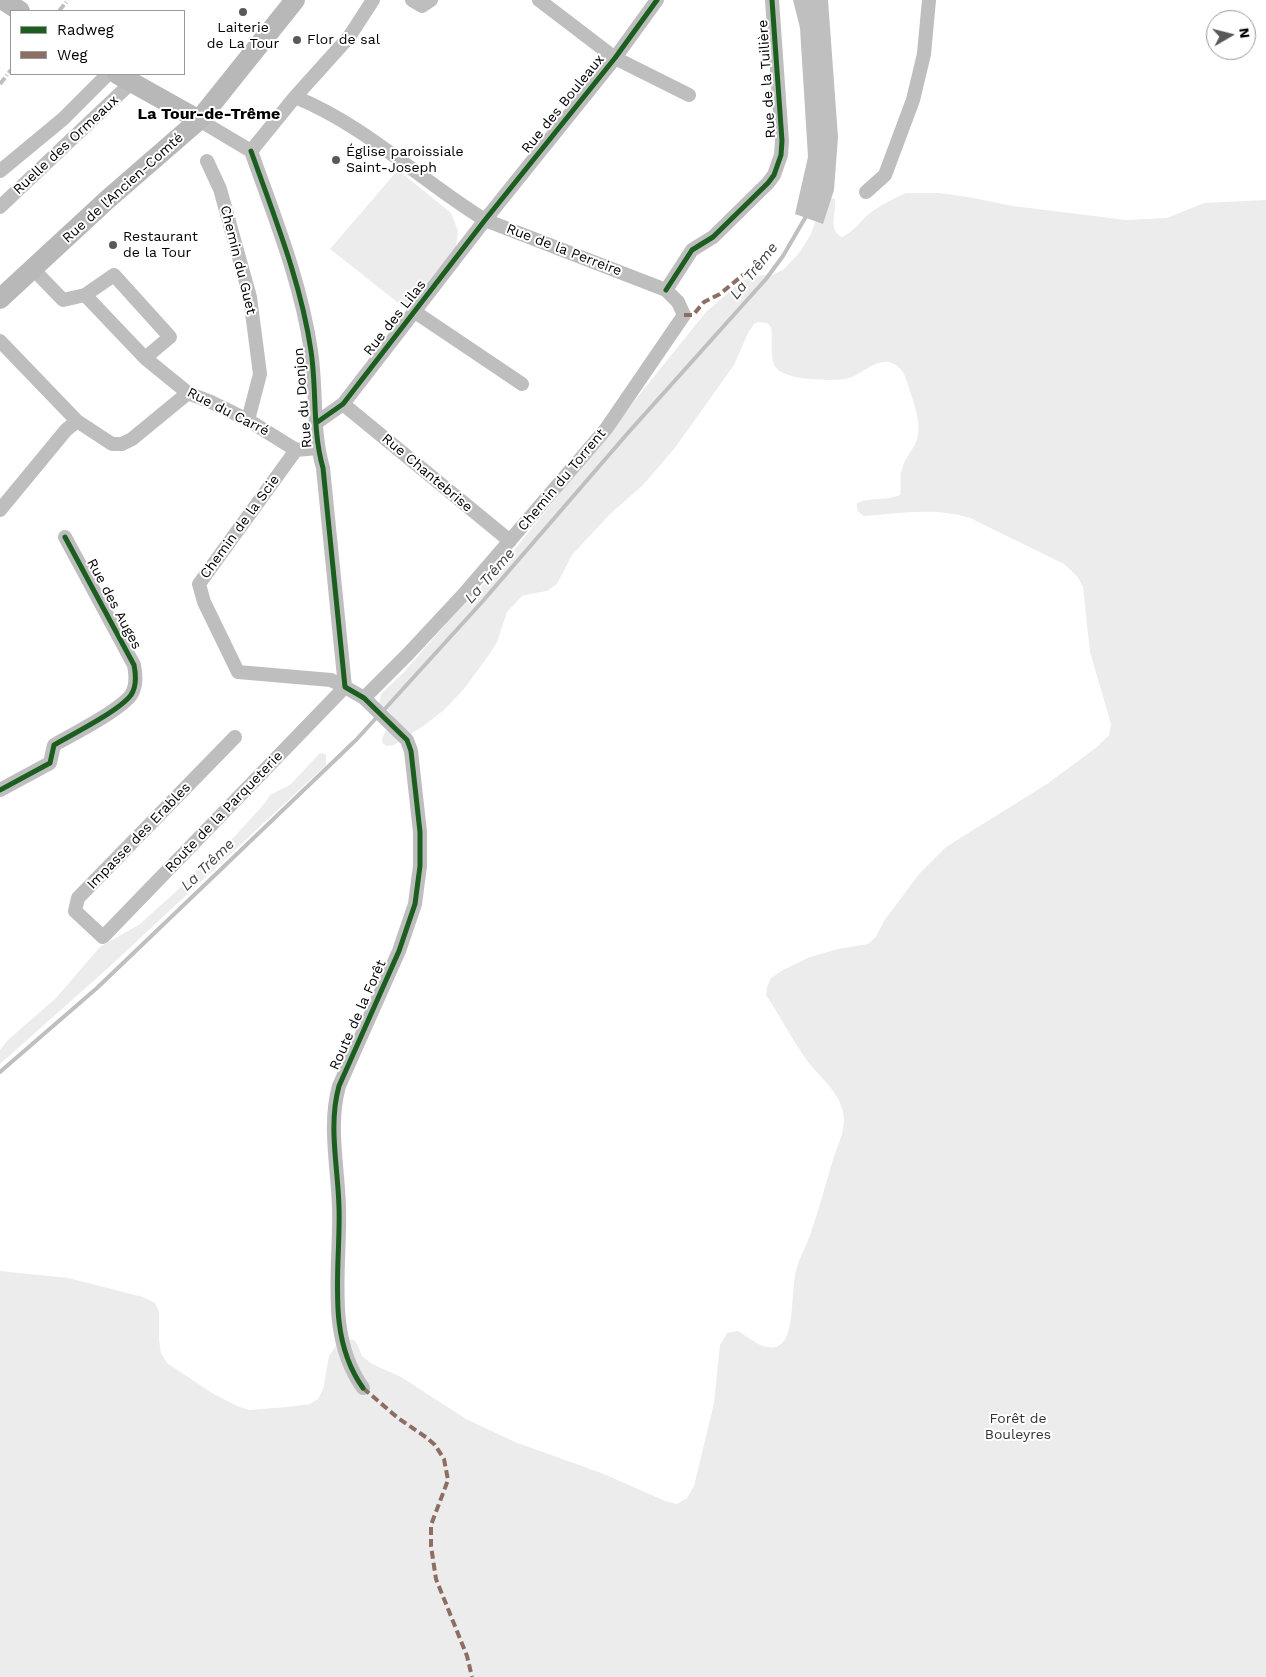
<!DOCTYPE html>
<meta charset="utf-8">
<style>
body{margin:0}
#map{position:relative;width:1266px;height:1677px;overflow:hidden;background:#fff;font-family:"Work Sans",sans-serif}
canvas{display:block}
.legend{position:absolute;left:10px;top:10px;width:175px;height:65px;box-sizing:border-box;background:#fff;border:1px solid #999;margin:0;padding:6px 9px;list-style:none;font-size:15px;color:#000}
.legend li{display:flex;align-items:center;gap:10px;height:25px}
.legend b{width:25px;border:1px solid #999}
.north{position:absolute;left:1206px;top:10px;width:50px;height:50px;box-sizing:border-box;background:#fff;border:1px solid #999;border-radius:50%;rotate:82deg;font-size:14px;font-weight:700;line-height:20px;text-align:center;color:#000}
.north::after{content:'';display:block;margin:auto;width:18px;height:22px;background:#595959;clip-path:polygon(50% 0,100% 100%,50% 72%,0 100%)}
</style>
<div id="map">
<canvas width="1266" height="1677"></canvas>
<ul class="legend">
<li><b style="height:6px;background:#1b5e20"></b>Radweg</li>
<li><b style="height:6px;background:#8d6e63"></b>Weg</li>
</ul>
<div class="north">N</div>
</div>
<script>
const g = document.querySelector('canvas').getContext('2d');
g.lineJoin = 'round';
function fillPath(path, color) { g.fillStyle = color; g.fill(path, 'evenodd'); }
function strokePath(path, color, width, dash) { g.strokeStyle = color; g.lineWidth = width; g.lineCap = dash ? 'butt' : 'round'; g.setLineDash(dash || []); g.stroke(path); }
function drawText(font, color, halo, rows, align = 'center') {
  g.font = font + ' "Work Sans",sans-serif'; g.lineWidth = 4; g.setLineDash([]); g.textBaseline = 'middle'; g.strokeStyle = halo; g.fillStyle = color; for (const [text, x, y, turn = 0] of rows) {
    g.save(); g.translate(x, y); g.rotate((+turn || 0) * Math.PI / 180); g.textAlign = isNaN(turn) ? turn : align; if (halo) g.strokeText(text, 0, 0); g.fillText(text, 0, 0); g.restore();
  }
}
fillPath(new Path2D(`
 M 398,170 L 451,213 L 458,231 L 456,247 L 406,309 L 330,249 Z
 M 906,193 L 939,193 L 968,197 L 1013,206 L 1126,220 L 1167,218 L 1204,203 L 1266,200 L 1266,1677 L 0,1677 L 0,1271 L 68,1278 L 143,1297 L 155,1303 L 159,1312 L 159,1340 L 161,1353 L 167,1363 L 212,1393 L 237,1406 L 249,1410 L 287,1407 L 310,1404 L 318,1399 L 323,1390 L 329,1356 L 337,1344 L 347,1339 L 354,1340 L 357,1344 L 362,1356 L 372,1364 L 401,1377 L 466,1419 L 515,1442 L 604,1474 L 665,1501 L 677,1504 L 687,1498 L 694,1486 L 714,1403 L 720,1345 L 727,1333 L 738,1331 C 750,1338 767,1355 781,1344 C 795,1334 791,1287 796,1271 C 799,1258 807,1245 811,1232 C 819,1209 825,1186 832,1163 C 837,1146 847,1129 843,1112 C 839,1091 818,1076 806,1059 C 792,1039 780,1016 766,995 L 767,987 L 771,978 L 783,970 L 810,957 L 838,949 L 868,944 L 876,937 L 884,921 L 919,874 L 946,847 L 1047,784 L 1097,747 L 1109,735 L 1111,724 L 1090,652 L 1083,587 L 1077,576 L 1064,564 L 970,518 C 936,507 899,513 864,516 C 858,512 856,510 857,503 C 871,497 886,501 900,495 C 902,486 899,478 902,469 C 905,456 916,448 918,435 C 920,421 915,407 911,394 C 907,382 905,368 892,363 C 876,357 861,376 846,379 C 830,381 782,381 774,365 C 770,354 773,339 771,327 L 767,323 L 758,322 L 754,324 L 748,333 L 734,365 L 674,449 L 643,485 L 610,514 L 572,555 L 557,584 L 547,591 L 530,594 L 522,596 L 507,612 L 497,642 L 491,652 L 464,689 L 444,710 L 426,724 L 394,745 L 386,746 L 382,742 C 384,721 409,724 379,704 L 381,694 L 404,672 L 458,610 L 499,569 L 706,312 L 743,280 L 762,275 L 772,275 L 783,270 L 800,252 L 811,234 L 820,209 L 828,197 L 835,199 C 837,211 827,230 842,237 C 854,232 860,221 870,213 C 881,205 893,199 906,193 Z
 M 323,753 L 326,755 L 326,765 L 107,969 L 0,1064 L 0,1050 L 8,1040 L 56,998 L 100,947 L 140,924 L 182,886 L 200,866 L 235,836 L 265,803 L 270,795 L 290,785 L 319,754 Z`), '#ececec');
fillPath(new Path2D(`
 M 793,0 L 828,0 L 838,137 L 834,190 L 823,224 L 795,214 L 808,157 L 800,28 Z`), '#bfbfbf');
strokePath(new Path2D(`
 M 383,711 L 482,602 L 627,434 L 766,279 L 783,256 L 808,213
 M 0,1072 L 97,988 L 356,740 L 378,716`), '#bfbfbf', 4);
strokePath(new Path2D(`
 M 412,0 L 422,6 L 431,0
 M 539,0 L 615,58 L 689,95
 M 295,97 L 349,37 L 373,0
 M 199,120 L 251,151 L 295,97 C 365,125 421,181 485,220 L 666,290 L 678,302 L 684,315 L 606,429 L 463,595 L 408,654 L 364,698
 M 251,151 C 274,216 301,282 311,351 C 317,390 312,430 323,468 L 345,687 L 364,698 L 407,740 L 411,751 L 420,832 L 420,866 L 415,904 L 399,951 L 339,1086 C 328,1125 338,1167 339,1207 C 341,1267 325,1335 363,1388
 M 207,161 L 220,189 L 250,297 L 260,374 L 248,420
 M 0,171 L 63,119 L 108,74
 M 866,192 L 885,175 L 913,100 L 924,54 L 929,0
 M 0,207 L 131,83
 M 33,269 L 63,300 L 85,295 L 145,358 L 188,393 L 211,402 L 248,420 L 296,450 L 317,448
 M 666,290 L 692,250 L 713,237 L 768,183 L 774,175 L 781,155 L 782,141 L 772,0
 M 85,295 L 114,275 L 170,337 L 145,358
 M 415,312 L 522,384
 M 0,341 L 77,421 L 112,444 L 122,444 L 132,439 L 188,393
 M 343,404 L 510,541
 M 316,423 L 343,404 L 485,220 L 615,58 L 657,0
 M 0,510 L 66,430 L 77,421
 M 235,737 L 78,898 L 75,911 L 103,937 L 345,687 L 331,680 L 238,672 L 204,602 L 199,584 L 296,450
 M 0,790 L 50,763 L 54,745 C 73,734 119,711 131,695 C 137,686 136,675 134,665 L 65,537`), '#bebebe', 14);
strokePath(new Path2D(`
 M 3,0 L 20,11
 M 117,74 L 199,120
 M 0,299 L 108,199 L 199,120 L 295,0`), '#b8b8b8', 20);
strokePath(new Path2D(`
 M 59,11 L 68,0
 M 0,84 L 11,70`), '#bebebe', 4, [8, 2.5, 1, 2.5]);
strokePath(new Path2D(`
 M 684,315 L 693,315 L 704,302 L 720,294 L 743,275 L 755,269
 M 363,1388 L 398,1418 L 427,1438 L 435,1445 L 444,1459 L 448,1480 L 431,1525 L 431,1546 L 436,1579 L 467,1656 L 472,1677`), '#8d6e63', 4, [8, 4]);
strokePath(new Path2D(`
 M 251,151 C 274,216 301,282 311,351 C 317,390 312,430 323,468 L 345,687 L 364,698 L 407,740 L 411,751 L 420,832 L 420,866 L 415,904 L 399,951 L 339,1086 C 328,1125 338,1167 339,1207 C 341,1267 325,1335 363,1388
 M 666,290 L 692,250 L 713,237 L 768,183 L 774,175 L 781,155 L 782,141 L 772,0
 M 316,423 L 343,404 L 485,220 L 615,58 L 657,0
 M 0,790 L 50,763 L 54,745 C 73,734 119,711 131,695 C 137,686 136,675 134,665 L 65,537`), '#1b5e20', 5);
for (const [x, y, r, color] of [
 [243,12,5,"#595959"],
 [297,40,5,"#595959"],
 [336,160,5,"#595959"],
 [113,245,5,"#595959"]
]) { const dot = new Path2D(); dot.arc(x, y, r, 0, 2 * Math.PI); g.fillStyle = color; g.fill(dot); strokePath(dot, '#fff', 2); }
drawText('14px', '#000', '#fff', [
 ["Laiterie",243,28,"center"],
 ["de La Tour",243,44,"center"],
 ["Flor de sal",307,40],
 ["Église paroissiale",346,152],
 ["Saint-Joseph",346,168],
 ["Restaurant",123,237],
 ["de la Tour",123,253]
], 'left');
drawText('14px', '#000', '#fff', [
 ["Rue de la Tuilière",767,79,-94],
 ["Rue des Bouleaux",563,104,-51],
 ["Ruelle des Ormeaux",66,145,-43],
 ["Rue de l'Ancien-Comté",123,188,-42],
 ["Rue de la Perreire",564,250,21],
 ["Chemin du Guet",238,260,76],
 ["Rue des Lilas",395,318,-52],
 ["Rue du Donjon",303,398,-95],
 ["Rue du Carré",228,412,27],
 ["Rue Chantebrise",427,473,40],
 ["Chemin du Torrent",562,480,-50],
 ["Chemin de la Scie",240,527,-54],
 ["Rue des Auges",114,604,62],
 ["Route de la Parqueterie",224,812,-46],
 ["Impasse des Erables",139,836,-46],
 ["Route de la Forêt",358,1015,-66]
]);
drawText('14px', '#333', '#fff', [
 ["Forêt de",1018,1419],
 ["Bouleyres",1018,1435]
]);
drawText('italic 15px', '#444', '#fff', [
 ["La Trême",754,271,-52],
 ["La Trême",490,576,-49],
 ["La Trême",208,865,-44]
]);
drawText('bold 16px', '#000', '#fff', [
 ["La Tour-de-Trême",209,114]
]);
</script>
